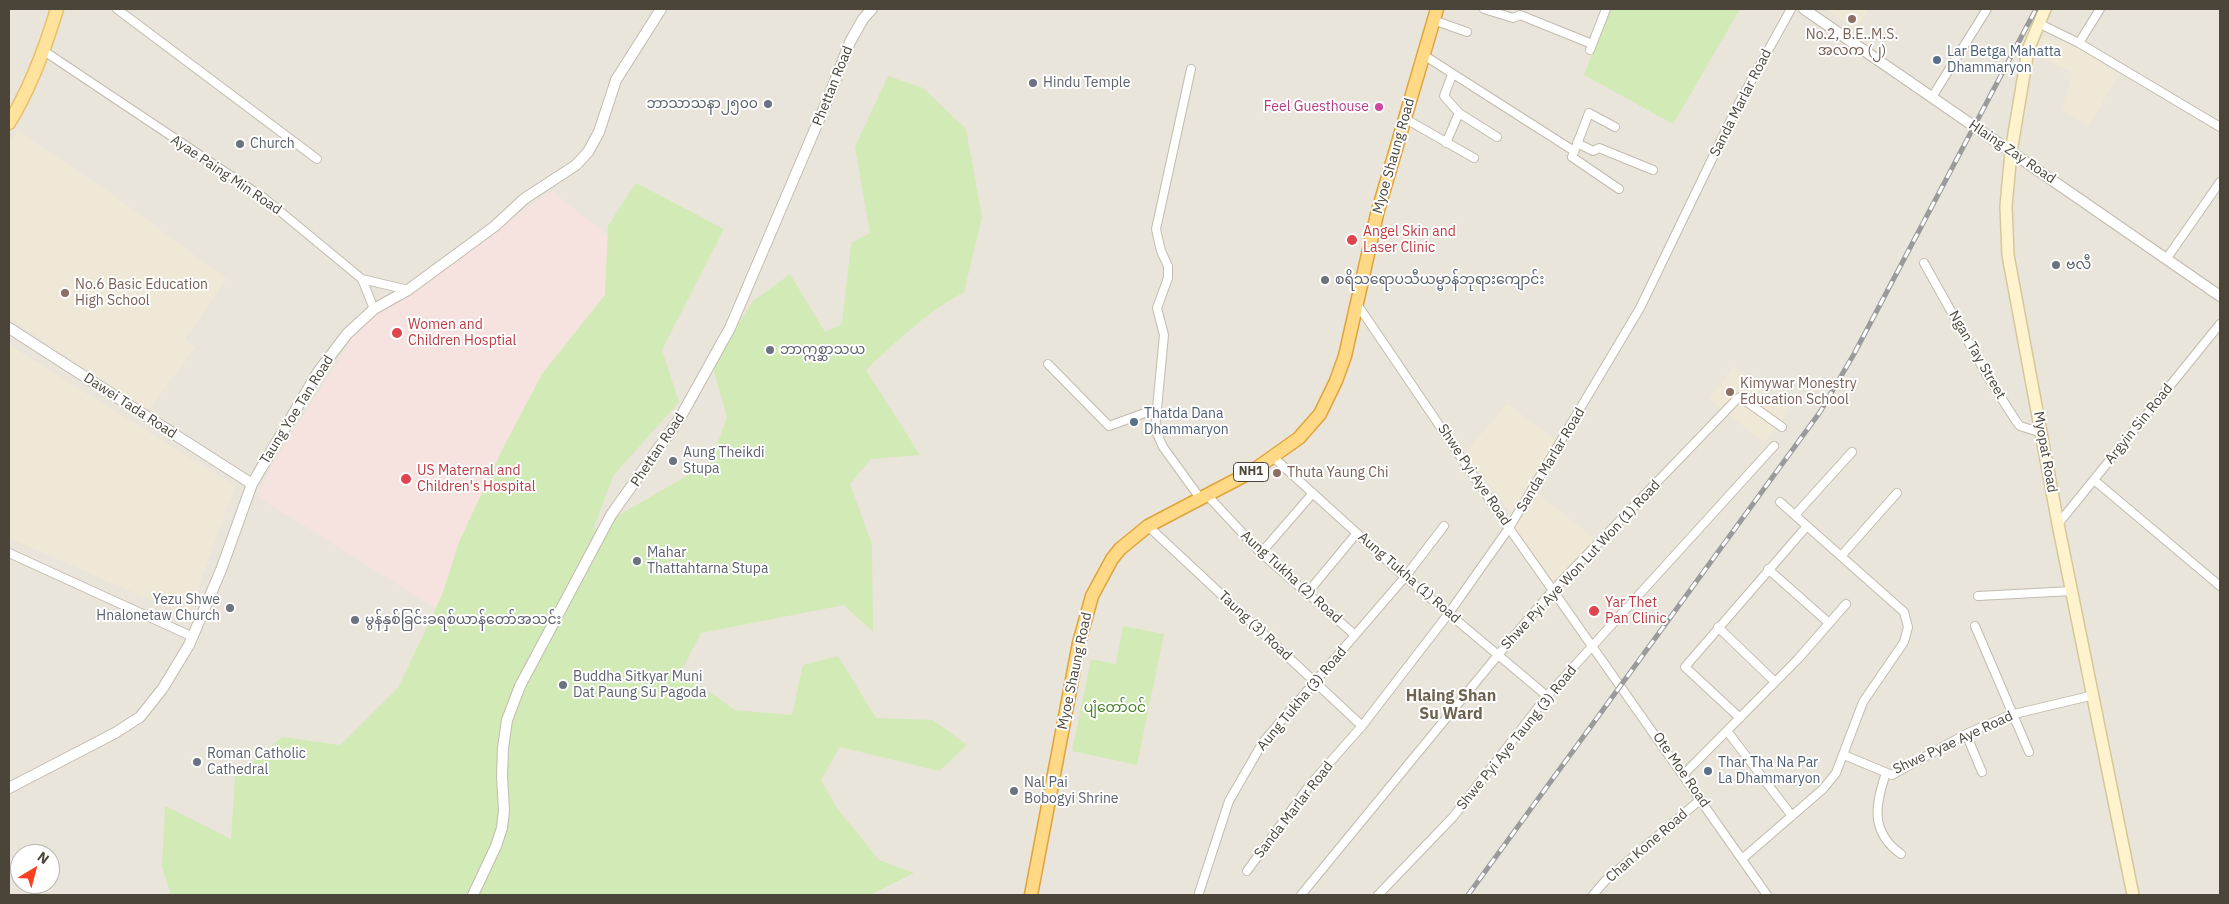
<!DOCTYPE html>
<meta charset="utf-8">
<style>
body{margin:0}
#map{position:relative;width:2229px;height:904px;overflow:hidden;background:#f6f3ec;font-family:"IBM Plex Sans",sans-serif}
canvas{display:block}
.frame{position:absolute;inset:0;border:10px solid #4b4439;pointer-events:none}
.north{position:absolute;left:10px;top:844px;width:50px;height:50px;box-sizing:border-box;background:#fff;border:1px solid #b7b4b0;border-radius:50%;rotate:37deg;font-size:14px;font-weight:700;line-height:20px;text-align:center;color:#4b4439}
.north::after{content:'';display:block;margin:auto;width:18px;height:22px;background:#fc3f1d;clip-path:polygon(50% 0,100% 100%,50% 72%,0 100%)}
</style>
<div id="map">
<canvas width="2229" height="904"></canvas>
<div class="frame"></div>
<div class="north">N</div>
</div>
<script>
const g = document.querySelector('canvas').getContext('2d');
g.lineJoin = 'round';
function fillPath(path, color) { g.fillStyle = color; g.fill(path, 'evenodd'); }
function strokePath(path, color, width, dash) { g.strokeStyle = color; g.lineWidth = width; g.lineCap = dash ? 'butt' : 'round'; g.setLineDash(dash || []); g.stroke(path); }
function drawText(font, color, halo, rows, align = 'center') {
  g.font = font + ' "IBM Plex Sans","Noto Sans Myanmar",sans-serif'; g.lineWidth = 4; g.setLineDash([]); g.textBaseline = 'middle'; g.strokeStyle = halo; g.fillStyle = color; for (const [text, x, y, turn = 0] of rows) {
    g.save(); g.translate(x, y); g.rotate((+turn || 0) * Math.PI / 180); g.textAlign = isNaN(turn) ? turn : align; if (halo) g.strokeText(text, 0, 0); g.fillText(text, 0, 0); g.restore();
  }
}
fillPath(new Path2D(`
 M 9,9 L 2220,9 L 2220,895 L 9,895 ZM 20,854 L 50,854 L 50,884 L 20,884 Z`), '#eae5da');
fillPath(new Path2D(`
 M 1825,9 L 1870,9 L 1856,29 Z
 M 2043,36 L 2077,47 L 2119,74 L 2089,126 L 2062,110 L 2073,73 L 2032,53 Z
 M 18,131 L 116,197 L 227,279 L 185,339 L 195,348 L 148,411 L 9,318 L 9,145 Z
 M 9,345 L 235,486 L 188,616 L 9,538 Z
 M 1734,366 L 1790,410 L 1764,443 L 1709,398 Z
 M 1507,403 L 1563,446 L 1512,514 L 1465,453 Z
 M 1535,491 L 1597,541 L 1560,590 L 1513,526 Z`), '#efe8d6');
fillPath(new Path2D(`
 M 552,191 L 655,274 L 401,763 L 351,734 L 398,688 L 435,608 L 257,496 L 273,463 L 362,324 Z`), '#f6e3e0');
fillPath(new Path2D(`
 M 1610,9 L 1740,9 L 1673,124 L 1584,75 Z
 M 888,76 L 923,88 L 966,129 L 982,217 L 964,292 C 927,312 896,341 866,370 L 920,455 L 871,459 L 850,484 L 872,545 L 873,632 L 844,605 L 701,633 L 681,672 L 735,710 L 792,715 L 803,665 L 838,656 L 876,718 L 933,720 L 967,745 L 939,771 L 840,747 L 821,780 L 837,808 L 879,860 L 914,873 L 870,895 L 171,895 L 162,867 L 165,806 L 231,839 L 235,777 L 282,737 L 340,745 L 398,688 L 442,595 L 459,542 L 502,450 L 542,374 L 605,295 L 608,226 L 636,183 L 724,229 L 662,350 L 679,402 L 613,476 L 593,530 L 711,462 L 727,417 L 712,364 L 753,301 L 790,274 L 825,332 L 842,324 L 851,243 L 870,233 L 855,147 Z
 M 1123,626 L 1164,634 L 1137,765 L 1072,751 L 1091,659 L 1116,664 Z`), '#d2eab5');
const minor = new Path2D(`
 M 117,9 L 317,159
 M 1484,9 L 1513,18 L 1520,15 L 1592,44
 M 1433,20 L 1467,32
 M 2040,24 L 2079,43 L 2220,127
 M 2079,43 L 2100,9
 M 1590,50 L 1606,9
 M 44,51 L 264,198 L 362,279 L 408,290
 M 1422,54 L 1574,151
 M 1191,69 L 1156,229 L 1161,251 L 1168,266 L 1168,278 L 1157,308 L 1164,335 L 1155,429 L 1163,447 L 1200,498
 M 1452,75 L 1444,96 L 1459,113 L 1497,137
 M 1932,97 L 1987,9
 M 1404,118 L 1474,158
 M 1615,127 L 1589,113 L 1572,157 L 1619,189
 M 1446,143 L 1459,113
 M 1577,143 L 1593,151 L 1599,148 L 1653,170
 M 2167,258 L 2220,182
 M 1924,263 L 1988,377 L 2016,421 L 2020,426 L 2042,433
 M 362,279 L 374,309
 M 1357,304 L 1509,528 L 1767,895
 M 1048,364 L 1109,426 L 1156,409
 M 1273,457 L 1405,577 L 1547,696
 M 2094,480 L 2220,586
 M 1207,495 L 1261,553 L 1355,635
 M 1795,515 L 1852,452
 M 2058,524 L 2220,324
 M 1148,526 L 1362,726
 M 9,553 L 193,637
 M 1261,553 L 1313,493
 M 1842,555 L 1897,493
 M 1768,569 L 1829,623
 M 1308,592 L 1357,533
 M 1978,596 L 2072,591
 M 1975,626 L 2029,752
 M 1718,627 L 1775,682
 M 1740,718 L 1685,667 L 1807,526
 M 1727,731 L 1792,816
 M 1966,734 L 1982,772
 M 1844,755 L 1892,775 L 1966,734 L 2010,715 L 2094,695
 M 1886,773 C 1875,805 1870,832 1901,854
 M 1683,775 L 1798,659 L 1846,604
 M 1742,859 L 1823,789 L 1836,773 L 1863,702 L 1904,642 L 1908,627 L 1904,612 L 1780,502
 M 1247,871 L 1309,786 L 1362,726 L 1449,613 L 1509,528 L 1640,308 L 1739,103 L 1791,9
 M 1199,893 L 1229,801 L 1263,742 L 1405,577 L 1444,526
 M 1301,895 L 1498,655 L 1553,590 L 1736,400 L 1740,397 L 1782,427
 M 1378,895 L 1453,817 L 1547,696 L 1774,446
 M 1593,895 L 1605,881 L 1701,799`);
const tertiary = new Path2D(`
 M 1804,9 L 2220,296
 M 9,328 L 252,484
 M 9,788 L 115,733 L 140,717 L 163,688 L 189,645 L 221,570 L 252,484 L 318,372 L 347,334 L 374,309 L 408,290 L 495,226 L 524,199 L 576,165 L 588,152 L 599,132 L 616,80 L 661,9
 M 473,895 L 496,846 L 502,828 L 504,811 L 502,776 L 503,748 L 507,720 L 520,686 L 611,515 L 680,418 L 730,328 L 830,94 L 850,42 L 863,19 L 872,9`);
const secondary = new Path2D(`
 M 2045,9 L 2028,50 L 2011,152 L 2006,206 L 2008,255 L 2058,524 L 2133,895`);
const primary = new Path2D(`
 M 9,123 C 31,87 45,49 57,9`);
const trunk = new Path2D(`
 M 1031,895 L 1079,643 L 1092,596 L 1112,559 L 1120,549 L 1148,526 L 1251,472 L 1299,438 L 1320,414 L 1336,381 L 1345,356 L 1377,214 L 1437,9`);
strokePath(minor, '#c2bbae', 10);
strokePath(tertiary, '#c2bbae', 12);
strokePath(secondary, '#d6c79b', 14);
strokePath(primary, '#e6c16a', 15);
strokePath(trunk, '#e0a43c', 15);
strokePath(minor, '#fff', 8);
strokePath(tertiary, '#fff', 10);
strokePath(secondary, '#fff3cd', 11);
strokePath(primary, '#ffe39c', 12);
strokePath(trunk, '#ffd985', 12);
const rail = new Path2D(`
 M 1468,895 L 1820,412 L 1854,354 L 2036,9`);
strokePath(rail, '#9a9a9a', 5);
strokePath(rail, '#fff', 3, [9]);
for (const [x, y, r, color] of [
 [1852,19,5,"#8d6e63"],
 [1937,60,5,"#5c6f8a"],
 [1033,83,5,"#6b7280"],
 [768,104,5,"#6b7280"],
 [1379,107,5,"#d1479c"],
 [240,144,5,"#6b7280"],
 [1352,240,6,"#e0444e"],
 [2056,265,5,"#6b7280"],
 [1325,280,5,"#6b7280"],
 [65,293,5,"#8d6e63"],
 [397,333,6,"#e0444e"],
 [770,350,5,"#6b7280"],
 [1730,392,5,"#8d6e63"],
 [1134,422,5,"#5c6f8a"],
 [673,461,5,"#6b7280"],
 [1277,473,5,"#8d6e63"],
 [406,479,6,"#e0444e"],
 [637,561,5,"#6b7280"],
 [230,608,5,"#6b7280"],
 [1594,611,6,"#e0444e"],
 [355,620,5,"#6b7280"],
 [563,685,5,"#6b7280"],
 [197,762,5,"#6b7280"],
 [1708,771,5,"#5c6f8a"],
 [1014,791,5,"#6b7280"]
]) { const dot = new Path2D(); dot.arc(x, y, r, 0, 2 * Math.PI); g.fillStyle = color; g.fill(dot); strokePath(dot, '#fff', 2); }
for (const [x, y, w] of [
 [1251,472,35]
]) { const box = new Path2D(); box.roundRect(x - w / 2, y - 9.5, w, 19, 4); g.fillStyle = '#fff'; g.fill(box); strokePath(box, '#4b4439', 1); }
drawText('bold 12px', '#4b4439', null, [
 ["NH1",1251,472]
]);
drawText('14px', '#785e54', '#fff', [
 ["No.2, B.E..M.S.",1852,35,"center"],
 ["အလက (၂)",1852,51,"center"],
 ["No.6 Basic Education",75,285],
 ["High School",75,301],
 ["Kimywar Monestry",1740,384],
 ["Education School",1740,400],
 ["Thuta Yaung Chi",1287,473]
], 'left');
drawText('14px', '#4e5e75', '#fff', [
 ["Lar Betga Mahatta",1947,52],
 ["Dhammaryon",1947,68],
 ["Thatda Dana",1144,414],
 ["Dhammaryon",1144,430],
 ["Thar Tha Na Par",1718,763],
 ["La Dhammaryon",1718,779]
], 'left');
drawText('14px', '#5b616d', '#fff', [
 ["Hindu Temple",1043,83],
 ["ဘာသာသနာ၂၅၀၀",758,104,"right"],
 ["Church",250,144],
 ["ဗလီ",2066,265],
 ["စရိသရောပသီယမ္မာန်ဘုရားကျောင်း",1335,280],
 ["ဘာဣစ္ဆာသယ",780,350],
 ["Aung Theikdi",683,453],
 ["Stupa",683,469],
 ["Mahar",647,553],
 ["Thattahtarna Stupa",647,569],
 ["Yezu Shwe",220,600,"right"],
 ["Hnalonetaw Church",220,616,"right"],
 ["မွန်နှစ်ခြင်းခရစ်ယာန်တော်အသင်း",365,620],
 ["Buddha Sitkyar Muni",573,677],
 ["Dat Paung Su Pagoda",573,693],
 ["Roman Catholic",207,754],
 ["Cathedral",207,770],
 ["Nal Pai",1024,783],
 ["Bobogyi Shrine",1024,799]
], 'left');
drawText('14px', '#4b4439', '#fff', [
 ["Phettan Road",833,86,-68],
 ["Sanda Marlar Road",1741,103,-63],
 ["Hlaing Zay Road",2012,152,34],
 ["Myoe Shaung Road",1394,156,-74],
 ["Ayae Paing Min Road",226,175,34],
 ["Ngan Tay Street",1977,355,60],
 ["Dawei Tada Road",130,406,33],
 ["Taung Yoe Tan Road",297,410,-58],
 ["Argyin Sin Road",2139,424,-51],
 ["Phettan Road",658,450,-56],
 ["Myopat Road",2045,452,80],
 ["Sanda Marlar Road",1551,460,-59],
 ["Shwe Pyi Aye Road",1474,475,56],
 ["Shwe Pyi Aye Won Lut Won (1) Road",1581,565,-47],
 ["Aung Tukha (2) Road",1291,577,42],
 ["Aung Tukha (1) Road",1409,578,41],
 ["Taung (3) Road",1255,626,43],
 ["Myoe Shaung Road",1075,671,-78],
 ["Aung Tukha (3) Road",1302,699,-50],
 ["Shwe Pyi Aye Taung (3) Road",1517,738,-51],
 ["Shwe Pyae Aye Road",1953,743,-25],
 ["Ote Moe Road",1681,770,55],
 ["Sanda Marlar Road",1294,810,-52],
 ["Chan Kone Road",1647,846,-41]
]);
drawText('14px', '#b23c85', '#fff', [
 ["Feel Guesthouse",1369,107]
], 'right');
drawText('14px', '#be3a42', '#fff', [
 ["Angel Skin and",1363,232],
 ["Laser Clinic",1363,248],
 ["Women and",408,325],
 ["Children Hosptial",408,341],
 ["US Maternal and",417,471],
 ["Children's Hospital",417,487],
 ["Yar Thet",1605,603],
 ["Pan Clinic",1605,619]
], 'left');
drawText('14px', '#4a7f2a', '#fff', [
 ["ပျံတော်ဝင်",1115,708]
]);
drawText('bold 16px', '#6e6250', '#fff', [
 ["Hlaing Shan",1451,696],
 ["Su Ward",1451,714]
]);
</script>
